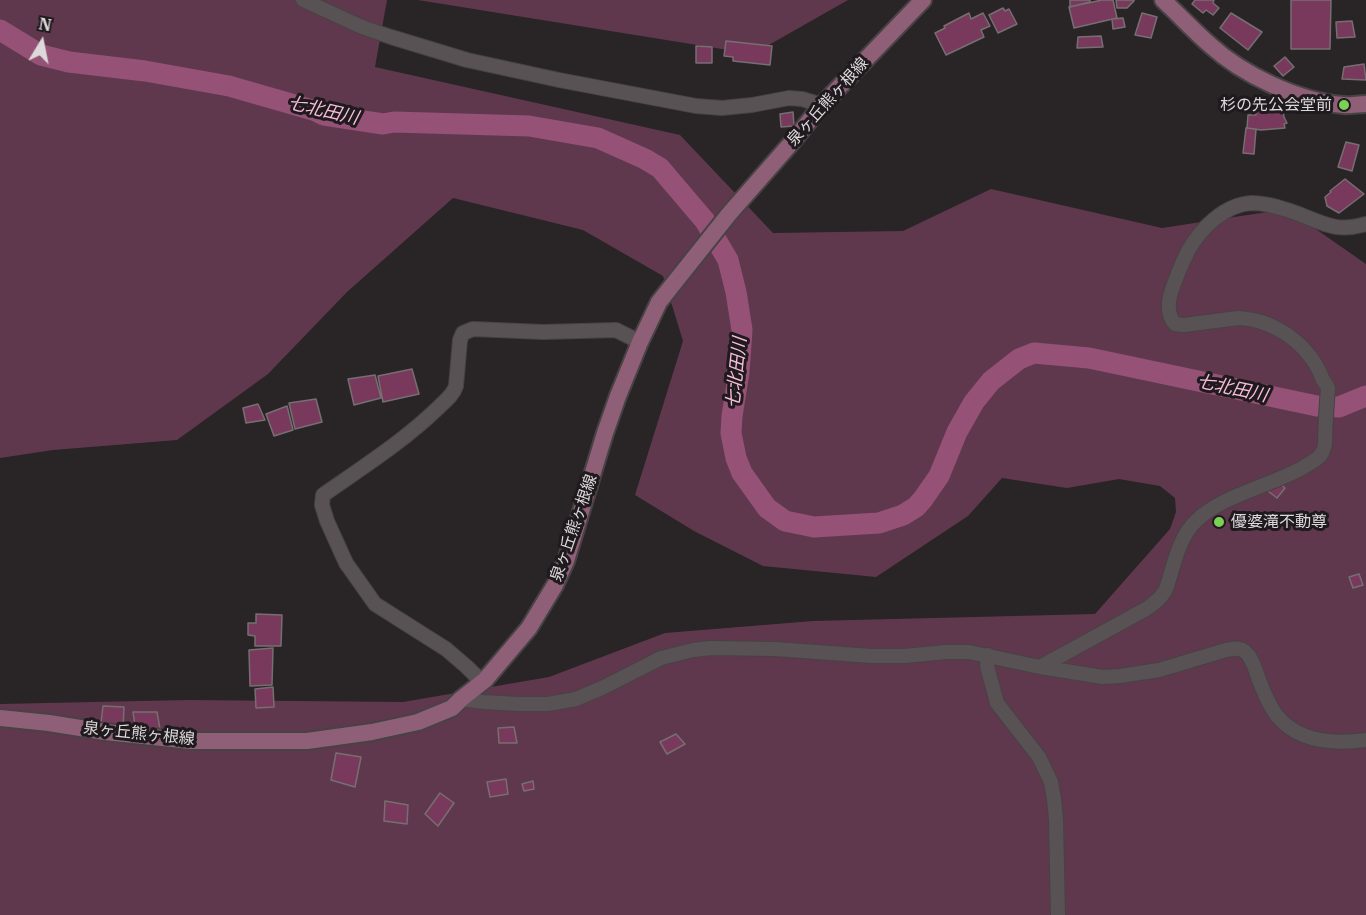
<!DOCTYPE html>
<meta charset="utf-8">
<style>
body{margin:0}
#map{position:relative;width:1366px;height:915px;overflow:hidden;background:#292426;font-family:"IBM Plex Serif",serif}
canvas{display:block}
.north{position:absolute;left:12px;top:12px;width:60px;height:60px;-webkit-text-stroke:4px #1f1a1d;paint-order:stroke;rotate:10deg;font-size:16px;font-weight:700;line-height:24px;text-align:center;color:#ddd9db}
.north::after{content:'';display:block;margin:auto;width:21px;height:27px;background:#ddd9db;clip-path:polygon(50% 0,100% 100%,50% 72%,0 100%)}
</style>
<div id="map">
<canvas width="1366" height="915"></canvas>
<div class="north">N</div>
</div>
<script>
const g = document.querySelector('canvas').getContext('2d');
g.lineJoin = 'round';
function fillPath(path, color) { g.fillStyle = color; g.fill(path, 'evenodd'); }
function strokePath(path, color, width, dash) { g.strokeStyle = color; g.lineWidth = width; g.lineCap = dash ? 'butt' : 'round'; g.setLineDash(dash || []); g.stroke(path); }
function drawText(font, color, halo, rows, align = 'center') {
  g.font = font + ' "IBM Plex Serif","Noto Sans JP",serif'; g.lineWidth = 6; g.setLineDash([]); g.textBaseline = 'middle'; g.strokeStyle = halo; g.fillStyle = color; for (const [text, x, y, turn = 0] of rows) {
    g.save(); g.translate(x, y); g.rotate((+turn || 0) * Math.PI / 180); g.textAlign = isNaN(turn) ? turn : align; if (halo) g.strokeText(text, 0, 0); g.fillText(text, 0, 0); g.restore();
  }
}
fillPath(new Path2D(`
 M 0,0 L 387,0 L 375,67 L 680,135 L 773,233 L 903,231 L 991,189 L 1162,228 L 1287,209 L 1366,264 L 1366,915 L 0,915 L 0,704 L 188,700 L 403,702 L 549,677 L 665,633 L 813,621 L 1095,614 L 1170,529 L 1176,512 L 1175,498 L 1160,486 L 1119,479 L 1067,488 L 1002,478 L 968,516 L 876,577 L 763,566 L 694,531 L 635,495 L 683,341 L 663,276 L 583,230 L 453,198 L 347,292 L 268,374 L 177,440 L 53,450 L 0,458 Z
 M 418,0 L 848,0 L 753,54 Z`), '#60384d');
strokePath(new Path2D(`
 M 0,30 L 41,55 L 69,62 L 145,71 L 229,86 L 316,111 L 324,115 L 383,124 L 394,122 L 529,126 L 598,138 L 645,159 L 660,168 L 705,221 L 728,260 L 736,292 L 742,330 L 739,372 L 732,416 L 731,433 L 736,458 L 742,473 L 767,508 L 785,521 L 814,527 L 879,523 L 903,515 L 916,507 L 923,499 L 939,476 L 957,432 L 974,402 L 991,381 L 1019,359 L 1034,353 L 1089,358 L 1317,406 L 1339,407 L 1366,396`), '#955276', 21);
const building = new Path2D(`
 M 1070,0 L 1090,0 L 1090,2 L 1070,7 Z
 M 1102,0 L 1113,0 L 1117,18 L 1074,28 L 1069,7 Z
 M 1116,0 L 1134,0 L 1134,1 L 1127,8 L 1117,8 Z
 M 1195,0 L 1214,0 L 1213,3 L 1219,8 L 1213,15 L 1206,10 L 1203,13 L 1192,4 Z
 M 1291,0 L 1331,0 L 1330,49 L 1291,49 Z
 M 1003,8 L 1005,11 L 1009,9 L 1017,24 L 998,33 L 989,15 Z
 M 969,13 L 971,19 L 983,13 L 990,26 L 981,30 L 984,37 L 946,55 L 935,33 L 945,28 L 944,26 Z
 M 1142,13 L 1157,17 L 1151,38 L 1135,35 Z
 M 1231,13 L 1262,32 L 1248,50 L 1220,28 Z
 M 1123,18 L 1125,27 L 1113,29 L 1112,19 Z
 M 1352,21 L 1355,37 L 1337,38 L 1336,22 Z
 M 1101,36 L 1103,47 L 1077,48 L 1078,37 Z
 M 726,41 L 772,46 L 770,65 L 733,61 L 733,57 L 724,56 Z
 M 696,46 L 712,47 L 712,63 L 696,63 Z
 M 1285,57 L 1294,67 L 1283,76 L 1274,66 Z
 M 1364,64 L 1366,80 L 1342,79 L 1344,67 Z
 M 1274,106 L 1282,106 L 1284,117 L 1287,123 L 1284,124 L 1285,128 L 1261,130 L 1247,128 L 1248,115 L 1256,115 L 1256,110 L 1273,108 Z
 M 793,112 L 794,126 L 781,127 L 780,114 Z
 M 1246,128 L 1256,129 L 1254,154 L 1243,153 Z
 M 1346,142 L 1359,145 L 1352,171 L 1338,167 Z
 M 1345,179 L 1364,194 L 1339,213 L 1327,206 L 1325,197 L 1331,192 L 1330,191 Z
 M 412,369 L 419,394 L 383,402 L 378,376 Z
 M 375,375 L 381,398 L 354,405 L 348,379 Z
 M 316,399 L 322,422 L 295,429 L 289,403 Z
 M 258,404 L 265,420 L 246,423 L 243,408 Z
 M 287,406 L 293,430 L 274,436 L 266,414 Z
 M 1277,481 L 1285,488 L 1277,498 L 1268,491 Z
 M 1359,574 L 1363,585 L 1353,588 L 1349,577 Z
 M 256,614 L 282,615 L 281,646 L 255,646 L 255,636 L 248,635 L 248,623 L 256,623 Z
 M 273,648 L 272,685 L 250,686 L 249,650 Z
 M 273,687 L 274,707 L 256,708 L 255,689 Z
 M 103,706 L 124,707 L 123,728 L 101,723 Z
 M 133,712 L 157,712 L 160,729 L 135,725 Z
 M 514,727 L 517,743 L 499,743 L 498,728 Z
 M 676,734 L 685,744 L 667,754 L 660,742 Z
 M 336,753 L 361,757 L 355,787 L 331,780 Z
 M 506,779 L 508,794 L 490,797 L 487,782 Z
 M 533,781 L 534,789 L 524,791 L 522,784 Z
 M 440,793 L 454,803 L 438,826 L 425,814 Z
 M 385,801 L 408,805 L 407,824 L 384,821 Z`);
fillPath(building, '#79395c');
strokePath(building, '#766f72', 1.5);
const minor = new Path2D(`
 M 303,0 L 362,27 L 391,37 L 467,60 L 559,80 L 696,106 L 722,108 L 752,105 L 789,98 L 802,99 L 822,105
 M 988,655 L 987,666 L 997,703 L 1039,757 L 1051,782 L 1054,799 L 1056,819 L 1058,915
 M 1040,667 L 1146,609 C 1154,603 1162,598 1166,589 C 1174,566 1178,538 1196,521 C 1220,496 1273,485 1304,467 C 1310,463 1319,459 1322,453 C 1323,452 1325,445 1325,444 C 1325,430 1326,416 1327,402 C 1327,398 1328,392 1328,388 C 1327,385 1325,383 1323,380 C 1310,345 1276,320 1238,318 L 1184,325 L 1175,324 C 1163,310 1171,291 1177,276 C 1180,268 1184,259 1188,251 C 1200,229 1225,204 1252,203 C 1266,203 1282,208 1296,213 C 1323,223 1336,233 1366,224
 M 482,682 L 467,667 L 446,649 L 375,604 L 346,563 L 327,521 L 322,505 L 323,495 C 363,467 404,441 439,407 C 446,400 453,395 456,386 L 460,340 L 463,333 L 473,329 L 543,332 L 616,330 L 640,342
 M 461,699 L 483,702 L 518,704 L 548,704 L 565,701 L 576,699 L 604,687 L 661,658 L 693,650 L 711,648 L 775,649 L 872,656 L 904,656 L 946,652 L 969,652 L 1040,667 L 1103,677 L 1120,676 L 1159,670 L 1226,650 C 1232,649 1238,647 1244,651 C 1252,656 1256,671 1259,680 C 1264,692 1269,707 1278,717 C 1300,743 1336,744 1366,740`);
const major = new Path2D(`
 M 1163,0 C 1179,15 1194,31 1210,45 C 1243,75 1298,101 1343,105 C 1350,106 1358,104 1366,104
 M 0,718 L 49,723 L 105,732 L 191,741 L 307,741 L 372,732 L 418,722 L 452,708 L 461,699 L 485,680 L 529,628 L 555,585 L 566,561 L 605,433 L 618,396 L 640,342 L 659,302 L 729,214 L 793,141 L 822,105 L 923,0`);
strokePath(minor, '#474244', 16);
strokePath(major, '#474244', 20);
strokePath(minor, '#585255', 14);
strokePath(major, '#8f5f78', 16);
for (const [x, y, r, color] of [
 [1344,105,6,"#7ad156"],
 [1219,522,6,"#7ad156"]
]) { const dot = new Path2D(); dot.arc(x, y, r, 0, 2 * Math.PI); g.fillStyle = color; g.fill(dot); strokePath(dot, '#1f1a1d', 2); }
drawText('16px', '#ddd9db', '#1f1a1d', [
 ["泉ヶ丘熊ヶ根線",828,102,-48],
 ["泉ヶ丘熊ヶ根線",574,528,-71],
 ["泉ヶ丘熊ヶ根線",139,734,6]
]);
drawText('16px', '#ddd9db', '#1f1a1d', [
 ["杉の先公会堂前",1332,105],
 ["優婆滝不動尊",1231,522,"left"]
], 'right');
drawText('italic 18px', '#f8bdda', '#1f1a1d', [
 ["七北田川",323,111,13],
 ["七北田川",737,373,-84],
 ["七北田川",1232,389,12]
]);
</script>
